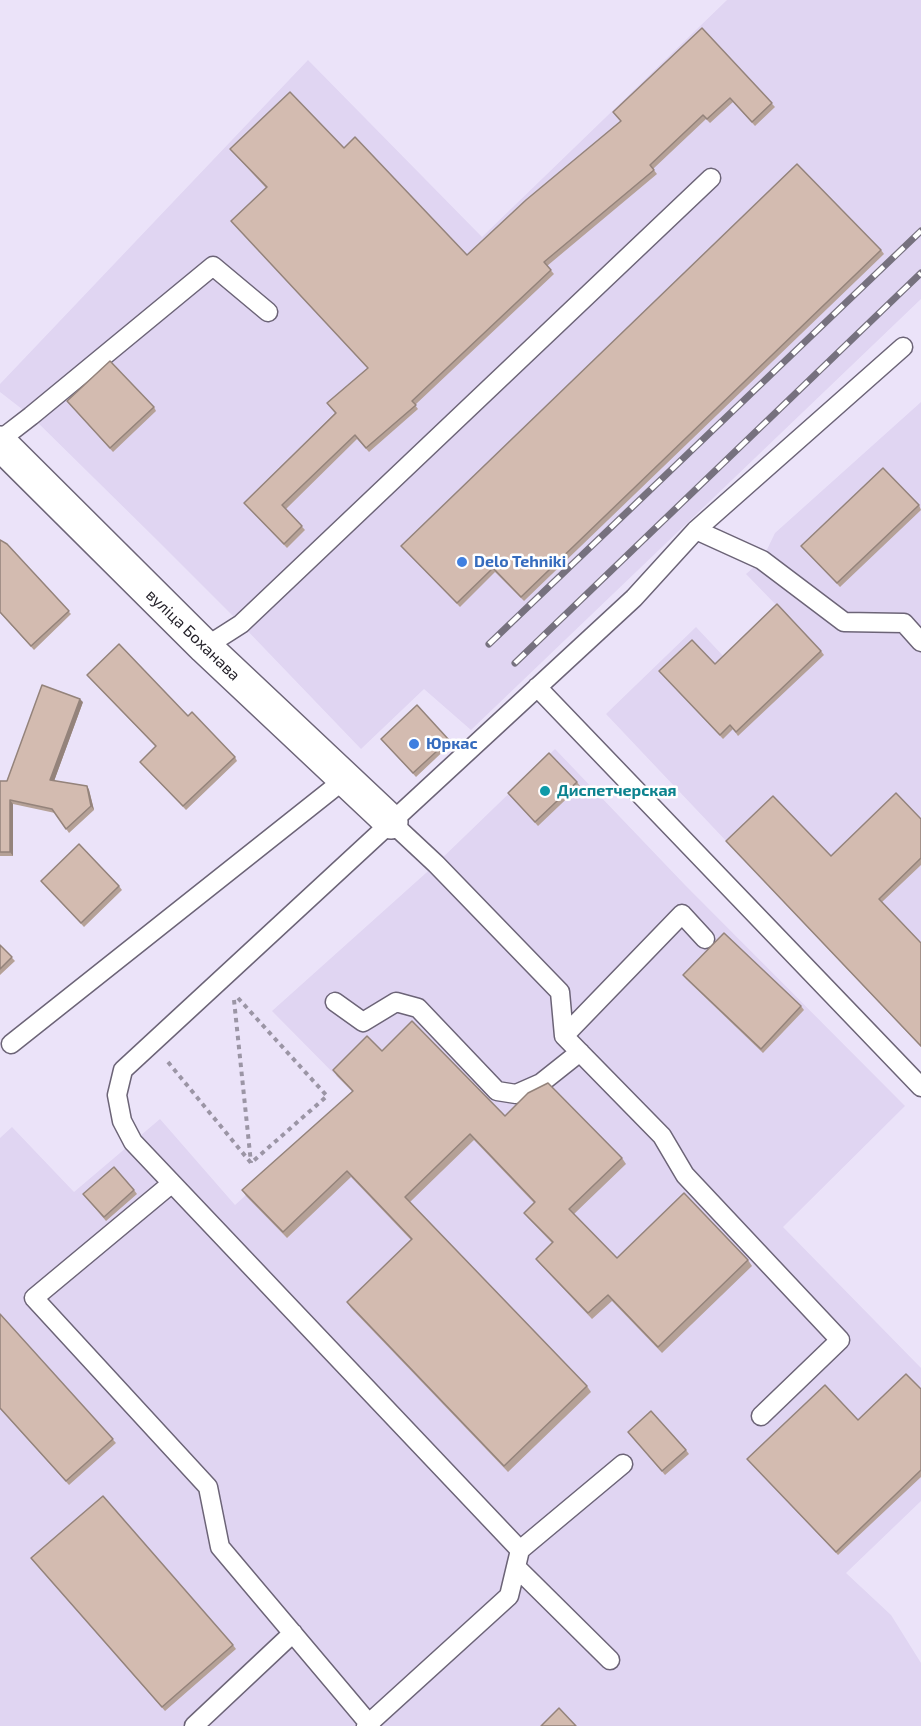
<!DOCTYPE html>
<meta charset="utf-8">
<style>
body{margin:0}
canvas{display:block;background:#ebe3f9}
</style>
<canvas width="921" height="1726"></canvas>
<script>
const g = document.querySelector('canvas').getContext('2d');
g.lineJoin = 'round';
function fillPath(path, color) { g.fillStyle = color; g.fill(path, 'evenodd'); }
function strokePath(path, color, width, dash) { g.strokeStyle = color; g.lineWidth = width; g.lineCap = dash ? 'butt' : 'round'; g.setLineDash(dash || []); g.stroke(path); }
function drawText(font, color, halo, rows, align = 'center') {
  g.font = font + ' "Exo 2",sans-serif'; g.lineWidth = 5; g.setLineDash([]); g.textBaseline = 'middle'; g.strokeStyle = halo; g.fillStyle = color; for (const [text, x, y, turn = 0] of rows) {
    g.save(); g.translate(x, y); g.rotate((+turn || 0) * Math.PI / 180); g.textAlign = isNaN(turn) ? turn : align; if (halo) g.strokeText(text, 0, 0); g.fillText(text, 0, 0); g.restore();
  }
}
fillPath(new Path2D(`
 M 727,0 L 921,0 L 921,299 L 471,730 L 424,689 L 361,749 L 241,624 L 158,541 L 31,416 L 0,392 L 0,384 L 308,60 L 482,237 Z
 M 921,402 L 921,1047 L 606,714 L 696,627 L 726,659 L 779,608 L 746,574 L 762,560 L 775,533 Z
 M 555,749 L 685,885 L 905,1106 L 783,1227 L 921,1368 L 921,1501 L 846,1573 L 891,1615 L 921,1663 L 921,1726 L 0,1726 L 0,1138 L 12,1127 L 74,1192 L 160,1119 L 235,1205 L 356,1096 L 272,1011 L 436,864 Z`), '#e0d5f2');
const service = new Path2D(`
 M 0,440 L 31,416 L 213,266 L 268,312
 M 696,530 L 762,560 L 844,622 L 904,623 L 921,642
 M 205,647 L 241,624 L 711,178
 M 537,687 L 921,1087
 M 391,822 L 436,864 L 560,992 L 564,1036 L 662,1136 L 685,1175 L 840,1340 L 761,1416
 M 335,1002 L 363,1022 L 396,1002 L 418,1008 L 497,1091 L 516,1094 L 541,1083 L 580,1052
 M 564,1036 L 682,914 L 705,939
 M 11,1044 L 345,779
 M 171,1184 L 34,1298 L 208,1487 L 220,1547 L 371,1726
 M 623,1464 L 520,1550 L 133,1142 L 122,1121 L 117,1095 L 123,1070 L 634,598 L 696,530 L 903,347
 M 516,1567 L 610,1660
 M 194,1726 L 293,1633
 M 366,1726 L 509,1596 L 520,1550`);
const minor = new Path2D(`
 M 0,443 L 205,647 L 391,822`);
strokePath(service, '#6c6477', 21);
strokePath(minor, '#6c6477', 36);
strokePath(new Path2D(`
 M 238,998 L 327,1096 L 251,1163
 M 234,1000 L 251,1163
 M 168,1062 L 251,1163`), '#9b95a5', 4, [4.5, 4.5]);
strokePath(service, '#fff', 18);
strokePath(minor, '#fff', 33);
const rail = new Path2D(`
 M 489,644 L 921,231
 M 515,663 L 921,273`);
strokePath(rail, '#76717e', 7);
strokePath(rail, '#fff', 4.5, [14]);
fillPath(new Path2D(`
 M 702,28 L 775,107 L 755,126 L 733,102 L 710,123 L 706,119 L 653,169 L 657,174 L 547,266 L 554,274 L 415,405 L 418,409 L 369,452 L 357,439 L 286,509 L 305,530 L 287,548 L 244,503 L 335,413 L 327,403 L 368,368 L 231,221 L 266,188 L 230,149 L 344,148 L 467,255 L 621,121 L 613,112 Z
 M 881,250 L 884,254 L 524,601 L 495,572 L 460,607 L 401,546 Z
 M 67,401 L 154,407 L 156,411 L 113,452 Z
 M 919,505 L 921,510 L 840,587 L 801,546 Z
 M 0,540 L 71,614 L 34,650 L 0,613 Z
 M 821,651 L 824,655 L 738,736 L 733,729 L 723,739 L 659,671 Z
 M 87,675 L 188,716 L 235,757 L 237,761 L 186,810 L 140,762 L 156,747 Z
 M 83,702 L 54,781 L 87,786 L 89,790 L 94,810 L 69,833 L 55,813 L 13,804 L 13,856 L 0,856 L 0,781 L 7,781 Z
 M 381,739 L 449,740 L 452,743 L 416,777 Z
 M 577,782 L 580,786 L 538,826 L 508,793 Z
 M 921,819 L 921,865 L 882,902 L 921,943 L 921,1047 L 726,841 L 831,856 Z
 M 41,881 L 119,886 L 122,890 L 84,927 Z
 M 0,945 L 15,961 L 0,975 Z
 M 683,975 L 801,1006 L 804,1010 L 763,1053 L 686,979 Z
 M 382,1051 L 505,1116 L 622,1158 L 626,1164 L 574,1214 L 617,1258 L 748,1260 L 752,1266 L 662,1353 L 612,1301 L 592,1319 L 540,1264 L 536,1259 L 552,1243 L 528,1218 L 524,1213 L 534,1203 L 474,1140 L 410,1202 L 587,1386 L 591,1392 L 508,1472 L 351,1308 L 347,1302 L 411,1240 L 351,1177 L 287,1238 L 246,1196 L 242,1190 L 353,1092 L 337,1076 L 333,1070 Z
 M 134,1190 L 137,1194 L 106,1221 L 83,1194 Z
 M 0,1314 L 116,1443 L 69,1485 L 0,1409 Z
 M 921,1389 L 921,1477 L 838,1555 L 747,1459 L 858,1420 Z
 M 628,1432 L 686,1450 L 689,1454 L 665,1475 Z
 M 31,1558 L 233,1645 L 236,1649 L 165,1711 Z`), '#b5a197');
fillPath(new Path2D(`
 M 80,699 L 83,702 L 53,784 L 50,780 Z
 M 87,786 L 89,790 L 94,810 L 91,806 Z
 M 10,800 L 13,804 L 13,856 L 10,852 Z`), '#94837b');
const building = new Path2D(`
 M 702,28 L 772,103 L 752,122 L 730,98 L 707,119 L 703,115 L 650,165 L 654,170 L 544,262 L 551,270 L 412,401 L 416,405 L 366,448 L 355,435 L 282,505 L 302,526 L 284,544 L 244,503 L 336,413 L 327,403 L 368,368 L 231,221 L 267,187 L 230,149 L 290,92 L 344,148 L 355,137 L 467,255 L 526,200 L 621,121 L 613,112 Z
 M 797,164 L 881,250 L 521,597 L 493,568 L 457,603 L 401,546 Z
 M 110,361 L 154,407 L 110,448 L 67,401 Z
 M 883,468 L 919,505 L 837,583 L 801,546 Z
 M 0,540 L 7,544 L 69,611 L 31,646 L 0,612 Z
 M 777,604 L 821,651 L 736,732 L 730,725 L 720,735 L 659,671 L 692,640 L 715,664 Z
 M 119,644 L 188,716 L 192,712 L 235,757 L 183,806 L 140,762 L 156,746 L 87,675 Z
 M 42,685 L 80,699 L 50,780 L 87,786 L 91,806 L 66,829 L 52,809 L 10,800 L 10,852 L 0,852 L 0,781 L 7,781 Z
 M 417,705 L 449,740 L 413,773 L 381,739 Z
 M 549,753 L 577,782 L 535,822 L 508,793 Z
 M 896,793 L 921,819 L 921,858 L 879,899 L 921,943 L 921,1046 L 726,841 L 773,796 L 831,856 Z
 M 79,844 L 119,886 L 81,923 L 41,881 Z
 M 724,933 L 801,1006 L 761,1049 L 683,975 Z
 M 0,945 L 12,957 L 0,969 Z
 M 412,1021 L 505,1116 L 528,1093 L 548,1083 L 622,1158 L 569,1209 L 617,1258 L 684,1193 L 748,1260 L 658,1347 L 608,1295 L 588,1313 L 536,1259 L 553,1242 L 524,1213 L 535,1202 L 470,1134 L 405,1197 L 587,1386 L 504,1466 L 347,1302 L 412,1239 L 347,1171 L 283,1232 L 242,1190 L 353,1091 L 333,1070 L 367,1036 L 382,1051 Z
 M 114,1167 L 134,1190 L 104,1217 L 83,1194 Z
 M 0,1314 L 113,1439 L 66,1481 L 0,1408 Z
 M 906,1374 L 921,1389 L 921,1470 L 836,1552 L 747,1459 L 825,1385 L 858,1420 Z
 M 651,1411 L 686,1450 L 662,1471 L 628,1432 Z
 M 103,1496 L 233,1645 L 162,1707 L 31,1558 Z
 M 559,1708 L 576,1726 L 541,1726 Z`);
fillPath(building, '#d3bbb0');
strokePath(building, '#94837b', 1.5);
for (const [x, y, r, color] of [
 [462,562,6,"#3f7fe0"],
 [414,744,6,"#3f7fe0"],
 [545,791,6,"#0f9aa8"]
]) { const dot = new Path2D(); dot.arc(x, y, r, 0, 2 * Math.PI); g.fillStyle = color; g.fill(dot); strokePath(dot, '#fff', 2); }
drawText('bold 16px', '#366cbe', '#fff', [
 ["Delo Tehniki",474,562],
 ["Юркас",426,744]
], 'left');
drawText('16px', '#25222a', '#fff', [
 ["вуліца Боханава",193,635,44]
]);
drawText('bold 16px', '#0d838f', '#fff', [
 ["Диспетчерская",557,791]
], 'left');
</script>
